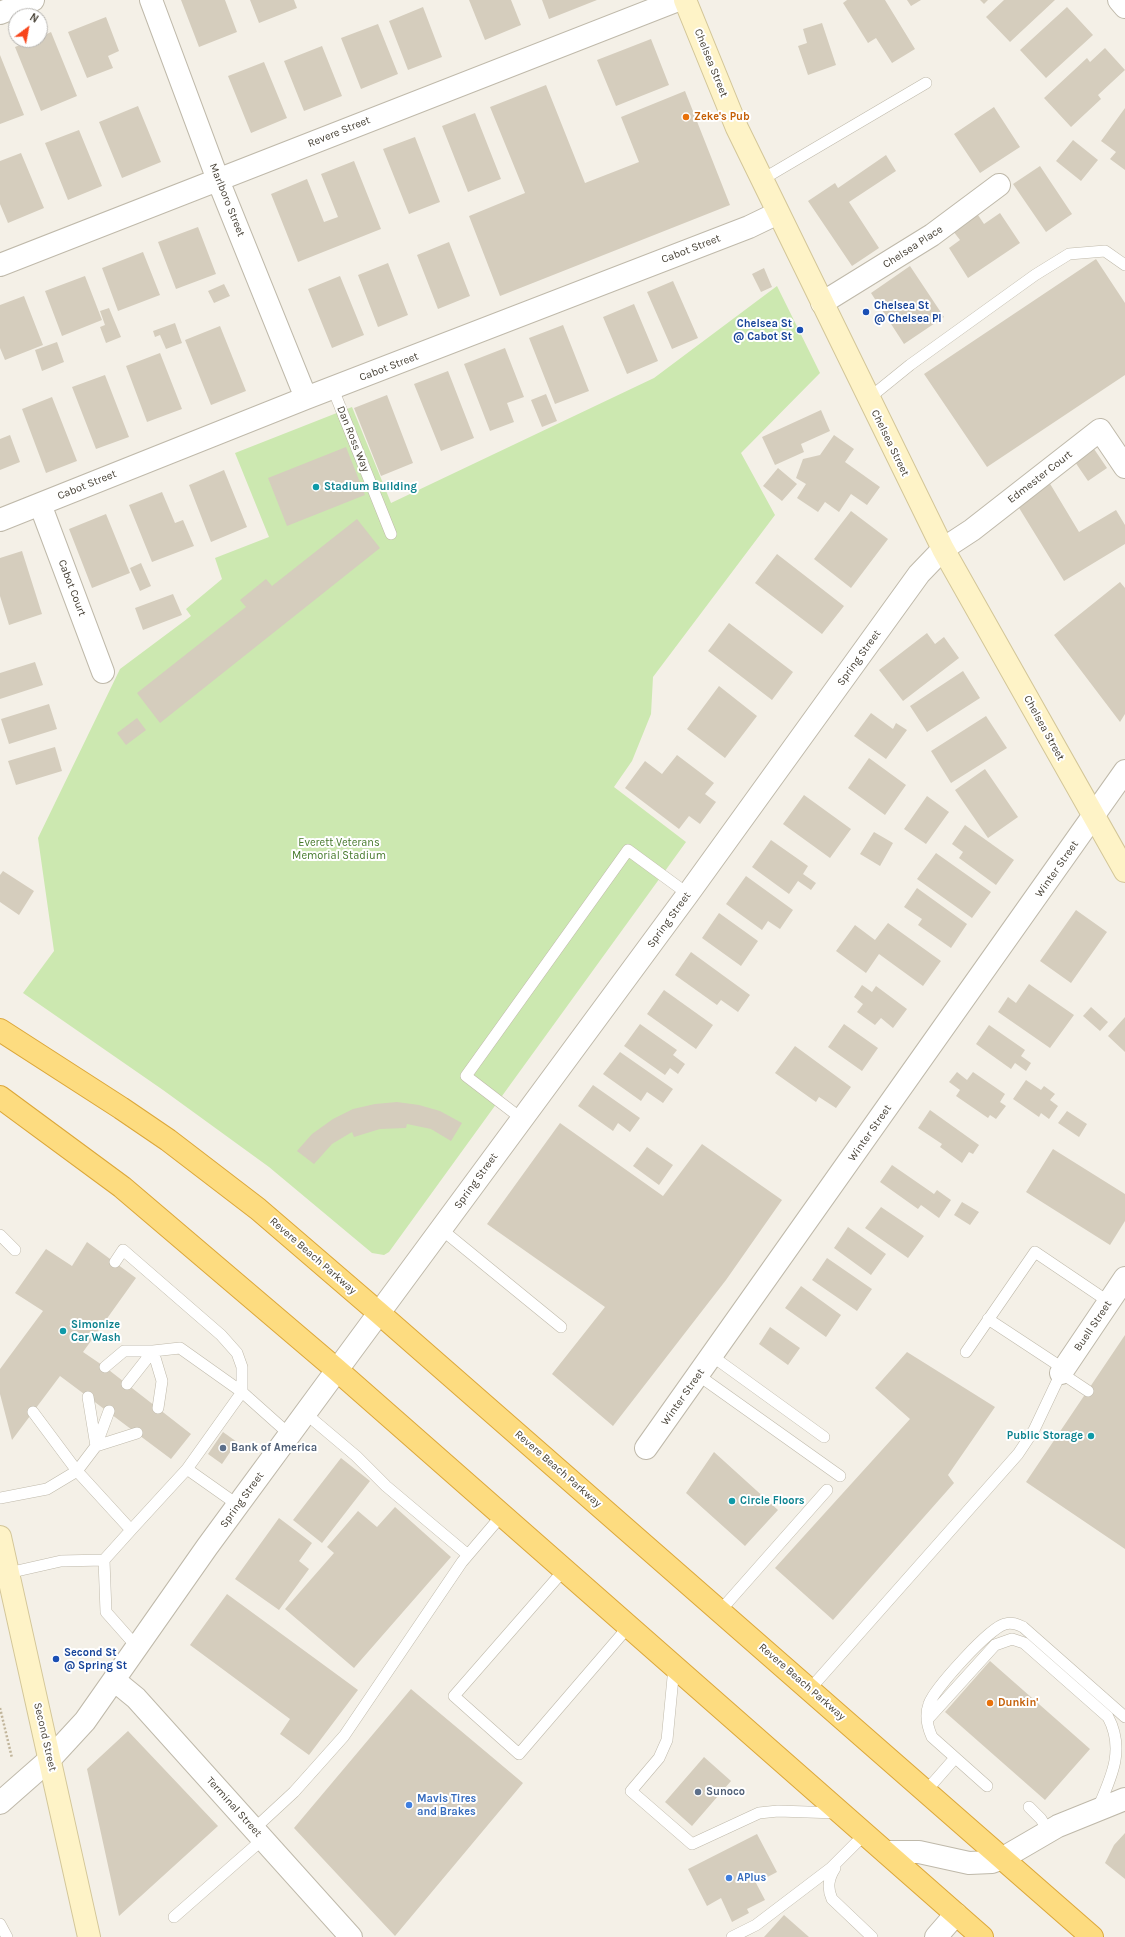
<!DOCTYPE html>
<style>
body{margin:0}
#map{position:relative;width:1125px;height:1937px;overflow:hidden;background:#f4f0e7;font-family:Karla,sans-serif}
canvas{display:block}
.north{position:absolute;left:8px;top:8px;width:40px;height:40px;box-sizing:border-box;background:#fff;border:1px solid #b5b3af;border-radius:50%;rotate:32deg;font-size:11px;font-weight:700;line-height:16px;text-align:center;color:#474136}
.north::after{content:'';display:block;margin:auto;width:14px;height:18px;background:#f8451a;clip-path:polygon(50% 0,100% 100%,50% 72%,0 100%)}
</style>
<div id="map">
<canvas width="1125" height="1937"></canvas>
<div class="north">N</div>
</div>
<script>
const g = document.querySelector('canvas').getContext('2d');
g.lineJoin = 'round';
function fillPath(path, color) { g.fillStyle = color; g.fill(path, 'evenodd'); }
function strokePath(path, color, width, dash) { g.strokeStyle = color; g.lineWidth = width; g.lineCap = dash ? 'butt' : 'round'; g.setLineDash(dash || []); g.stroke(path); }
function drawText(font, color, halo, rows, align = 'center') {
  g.font = font + ' Karla,sans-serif'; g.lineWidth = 4; g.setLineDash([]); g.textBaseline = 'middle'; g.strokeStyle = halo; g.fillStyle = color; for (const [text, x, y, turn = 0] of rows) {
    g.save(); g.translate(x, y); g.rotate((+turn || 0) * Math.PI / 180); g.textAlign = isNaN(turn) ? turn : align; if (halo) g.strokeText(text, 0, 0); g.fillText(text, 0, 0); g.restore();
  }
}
fillPath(new Path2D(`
 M 777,286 L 820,373 L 741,453 L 775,515 L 653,677 L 651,714 L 632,761 L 614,787 L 686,842 L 389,1252 L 384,1255 L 372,1253 L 269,1167 L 163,1090 L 23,993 L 54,951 L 38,838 L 120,669 L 191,616 L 186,609 L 222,579 L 215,558 L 269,537 L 235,453 L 352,407 L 391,503 L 654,378 Z`), '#cce8b0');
fillPath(new Path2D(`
 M 181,0 L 225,0 L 237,32 L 199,47 Z
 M 250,0 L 294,0 L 297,8 L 259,23 Z
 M 469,0 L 511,0 L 521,25 L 485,40 Z
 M 542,0 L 597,0 L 549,19 Z
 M 847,0 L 885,0 L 915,49 L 892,63 L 876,38 L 868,43 L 843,3 Z
 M 907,0 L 921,0 L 911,6 Z
 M 980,0 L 988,0 L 984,4 Z
 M 1004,0 L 1055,0 L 1010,42 L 986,17 Z
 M 423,7 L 442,57 L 408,70 L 389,21 Z
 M 1067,7 L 1093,35 L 1046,78 L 1020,50 Z
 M 106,17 L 119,51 L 108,56 L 113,68 L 87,78 L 68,32 Z
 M 822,23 L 836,65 L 808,75 L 798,46 L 807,43 L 803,29 Z
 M 378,24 L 398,74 L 361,89 L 341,38 Z
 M 51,32 L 77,96 L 41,111 L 15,47 L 32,40 L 40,40 L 40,37 Z
 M 651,39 L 669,85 L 616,106 L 597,60 Z
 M 322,46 L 342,96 L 304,111 L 284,61 Z
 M 1105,48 L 1125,70 L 1098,95 L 1101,99 L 1071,127 L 1044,98 L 1087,58 L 1090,62 Z
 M 0,55 L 24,115 L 0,124 Z
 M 264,62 L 287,118 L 251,133 L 228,76 Z
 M 546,85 L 585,183 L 639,162 L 621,117 L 685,91 L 730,205 L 500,296 L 469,216 L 525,193 L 490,107 Z
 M 138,106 L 161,162 L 122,178 L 99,122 Z
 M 994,107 L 1020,147 L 980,173 L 954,134 Z
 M 1125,108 L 1125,170 L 1110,159 L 1116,152 L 1101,141 Z
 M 475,113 L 501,179 L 468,192 L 442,126 Z
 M 79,130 L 102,186 L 68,200 L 45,143 Z
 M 415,137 L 440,202 L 409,214 L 383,149 Z
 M 1073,140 L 1098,160 L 1081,181 L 1056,161 Z
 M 21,153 L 44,208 L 8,223 L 0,204 L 0,161 Z
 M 886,155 L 896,171 L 849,202 L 879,248 L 852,266 L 808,201 L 835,183 L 838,188 Z
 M 354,161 L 381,229 L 298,262 L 271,194 L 307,179 L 324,222 L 338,217 L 321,174 Z
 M 1040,166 L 1072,214 L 1046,232 L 1013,184 Z
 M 1000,213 L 1020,243 L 968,278 L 949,248 L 960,240 L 953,231 L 978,215 L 984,224 Z
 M 198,227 L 216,274 L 176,289 L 158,242 Z
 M 449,242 L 470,296 L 438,309 L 417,255 Z
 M 143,252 L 160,295 L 118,311 L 102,268 Z
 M 1096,259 L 1125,303 L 1125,375 L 987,467 L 924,374 Z
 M 388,263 L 408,315 L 378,327 L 358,275 Z
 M 910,266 L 944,317 L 904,344 L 871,293 Z
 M 764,268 L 772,287 L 761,292 L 752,274 Z
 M 85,276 L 102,320 L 62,336 L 45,291 Z
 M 340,276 L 364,335 L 332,348 L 308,289 Z
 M 673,281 L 698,338 L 672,349 L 647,292 Z
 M 224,284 L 230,296 L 214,303 L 208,291 Z
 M 24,296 L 43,345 L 5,360 L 0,348 L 0,305 Z
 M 634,304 L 658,361 L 627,374 L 603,317 Z
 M 109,308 L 121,337 L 106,343 L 100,327 L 105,325 L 100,311 Z
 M 175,323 L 182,343 L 166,349 L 160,335 L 155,337 L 153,331 Z
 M 563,325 L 589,391 L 555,404 L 529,338 Z
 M 220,326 L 246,391 L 211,405 L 185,340 Z
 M 57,342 L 64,362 L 42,371 L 35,350 Z
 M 505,348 L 524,397 L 507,403 L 514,422 L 490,431 L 464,364 Z
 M 160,353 L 182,409 L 147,422 L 126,366 Z
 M 448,371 L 474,438 L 441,451 L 414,384 Z
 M 105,375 L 129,437 L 96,449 L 72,387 Z
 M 546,394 L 557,421 L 542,427 L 531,400 Z
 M 387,395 L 413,463 L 381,476 L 354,408 Z
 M 52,397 L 77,461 L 46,473 L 22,409 Z
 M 821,410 L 830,431 L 801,444 L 804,452 L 775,465 L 762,437 Z
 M 10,435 L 20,462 L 0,470 L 0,439 Z
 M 834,435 L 854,449 L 845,462 L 880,487 L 867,505 L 851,494 L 839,512 L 825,502 L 818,512 L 797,498 L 806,484 L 796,478 L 803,459 L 820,455 Z
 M 1092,446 L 1107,468 L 1088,481 L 1073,459 Z
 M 346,447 L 365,495 L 287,526 L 268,478 Z
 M 778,468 L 797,484 L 782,501 L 763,486 Z
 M 224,470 L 247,527 L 211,542 L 189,485 Z
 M 1046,477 L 1079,532 L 1116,510 L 1125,525 L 1125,544 L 1064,581 L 1016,503 Z
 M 162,492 L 175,523 L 183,520 L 194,546 L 152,562 L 129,505 Z
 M 851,511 L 888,539 L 851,588 L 814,559 Z
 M 106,514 L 130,573 L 92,588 L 69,529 Z
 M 357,519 L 380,548 L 160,723 L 137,693 L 246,607 L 240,600 L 266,579 L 272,586 Z
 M 22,551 L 42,614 L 9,625 L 0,596 L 0,558 Z
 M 777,554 L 844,606 L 822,634 L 755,583 Z
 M 141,563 L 151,586 L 140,591 L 130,568 Z
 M 1120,582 L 1125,588 L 1125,714 L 1120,722 L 1054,635 Z
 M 173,594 L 182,615 L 143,630 L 135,608 Z
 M 729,623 L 793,672 L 772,700 L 708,651 Z
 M 927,633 L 935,644 L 944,637 L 959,658 L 903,701 L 879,670 Z
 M 35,662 L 43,685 L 0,699 L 0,673 Z
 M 963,671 L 980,698 L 927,732 L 910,706 Z
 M 719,686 L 757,716 L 725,758 L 687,729 Z
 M 49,704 L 57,729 L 9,744 L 1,719 Z
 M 871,713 L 893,729 L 896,723 L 907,730 L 886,759 L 854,736 Z
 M 986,716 L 1007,748 L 951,783 L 931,751 Z
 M 137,718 L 146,730 L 126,745 L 117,733 Z
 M 55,747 L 62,771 L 16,785 L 8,761 Z
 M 677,755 L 714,783 L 705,794 L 716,802 L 700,824 L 689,816 L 679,829 L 625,788 L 645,761 L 662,774 Z
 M 869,758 L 906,785 L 885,815 L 848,788 Z
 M 985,769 L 1018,817 L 988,838 L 955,790 Z
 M 804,795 L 851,829 L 830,858 L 783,824 Z
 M 927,796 L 949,812 L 926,844 L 904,829 Z
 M 965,825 L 1014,860 L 996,885 L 959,858 L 963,852 L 952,844 Z
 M 874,832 L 893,843 L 880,866 L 860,854 Z
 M 771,840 L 808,866 L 803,874 L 816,883 L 811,890 L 798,881 L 789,894 L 752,867 Z
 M 936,853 L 991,892 L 972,918 L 917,879 Z
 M 3,871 L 34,891 L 19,915 L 0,902 L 0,875 Z
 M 746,876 L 793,910 L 780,929 L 768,921 L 762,930 L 726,904 Z
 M 917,888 L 967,924 L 951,948 L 918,925 L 922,919 L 904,907 Z
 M 1076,910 L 1107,932 L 1071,983 L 1040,961 Z
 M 719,913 L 758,941 L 741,966 L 702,938 Z
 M 888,923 L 941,961 L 923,986 L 879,954 L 866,973 L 836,951 L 855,925 L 875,940 Z
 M 691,952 L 750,995 L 738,1012 L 721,1000 L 717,1005 L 675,975 Z
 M 1029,984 L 1074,1015 L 1050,1048 L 998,1012 L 1008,997 L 1016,1003 Z
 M 862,985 L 872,992 L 876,986 L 907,1009 L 893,1028 L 881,1018 L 875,1025 L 857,1012 L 863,1004 L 854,997 Z
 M 664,990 L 713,1025 L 696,1049 L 647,1014 Z
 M 1091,1007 L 1108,1022 L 1100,1031 L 1083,1016 Z
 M 1125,1017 L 1125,1052 L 1108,1036 Z
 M 640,1024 L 677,1050 L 673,1055 L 685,1064 L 678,1074 L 670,1068 L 665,1075 L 624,1046 Z
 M 844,1024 L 878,1048 L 862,1071 L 828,1047 Z
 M 989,1025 L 1025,1050 L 1021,1056 L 1031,1063 L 1026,1071 L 1015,1063 L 1011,1069 L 976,1044 Z
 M 795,1046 L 851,1087 L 836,1108 L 819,1097 L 816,1102 L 775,1073 Z
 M 620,1052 L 673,1089 L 663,1103 L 647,1092 L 641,1101 L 603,1074 Z
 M 957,1072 L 967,1080 L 973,1072 L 1005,1094 L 1000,1102 L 1006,1106 L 996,1119 L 990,1115 L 988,1118 L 956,1096 L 960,1090 L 949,1082 Z
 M 1026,1080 L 1041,1090 L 1044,1086 L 1055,1094 L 1050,1100 L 1058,1106 L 1049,1119 L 1041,1113 L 1039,1117 L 1013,1099 Z
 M 593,1085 L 640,1118 L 630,1132 L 618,1123 L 613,1131 L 578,1106 Z
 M 397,1102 L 419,1105 L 440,1111 L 462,1123 L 451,1141 L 431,1129 L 407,1124 L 406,1128 L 380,1129 L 354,1137 L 352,1132 L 332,1144 L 314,1164 L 297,1151 L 312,1134 L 333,1119 L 353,1109 L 375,1104 Z
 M 930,1110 L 979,1145 L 973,1154 L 969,1152 L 962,1163 L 940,1147 L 942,1144 L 918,1128 Z
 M 1067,1111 L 1087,1124 L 1079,1137 L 1058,1123 Z
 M 560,1123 L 663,1196 L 702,1144 L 782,1200 L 726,1280 L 613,1426 L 552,1374 L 605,1307 L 487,1224 Z
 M 647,1147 L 673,1165 L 659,1185 L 633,1166 Z
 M 1053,1149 L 1125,1194 L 1125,1221 L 1110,1245 L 1026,1192 Z
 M 892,1165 L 934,1194 L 937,1190 L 951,1200 L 939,1218 L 921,1205 L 918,1209 L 880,1182 Z
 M 962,1202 L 979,1212 L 970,1225 L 954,1215 Z
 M 881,1207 L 924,1236 L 908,1258 L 865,1228 Z
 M 848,1227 L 886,1254 L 871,1275 L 834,1248 Z
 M 87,1242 L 136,1278 L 83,1352 L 105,1367 L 191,1434 L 171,1459 L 60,1376 L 12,1440 L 0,1394 L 0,1369 L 43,1311 L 15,1293 L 46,1249 L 72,1266 Z
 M 827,1258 L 872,1289 L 857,1311 L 812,1280 Z
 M 801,1286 L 841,1315 L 826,1337 L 785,1308 Z
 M 770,1327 L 800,1348 L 788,1365 L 759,1344 Z
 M 1125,1335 L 1125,1549 L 1026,1482 Z
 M 907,1352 L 995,1407 L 948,1475 L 954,1483 L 833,1620 L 775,1568 L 910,1419 L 875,1388 Z
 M 223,1432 L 237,1442 L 222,1464 L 208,1454 Z
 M 714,1452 L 778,1510 L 745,1546 L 686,1493 Z
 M 341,1458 L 370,1481 L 322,1543 L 293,1520 Z
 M 395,1507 L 451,1557 L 354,1668 L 285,1609 L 334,1553 L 327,1547 L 358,1511 L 377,1527 Z
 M 279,1518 L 312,1543 L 299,1561 L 309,1569 L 279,1610 L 235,1579 Z
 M 227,1594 L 358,1690 L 309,1755 L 280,1734 L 290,1719 L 190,1645 Z
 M 990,1661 L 1090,1749 L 1045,1800 L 945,1712 Z
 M 411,1689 L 523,1783 L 395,1936 L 294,1828 Z
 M 128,1731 L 218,1826 L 119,1916 L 87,1769 Z
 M 704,1757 L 731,1781 L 692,1826 L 665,1802 Z
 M 1125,1833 L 1125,1879 L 1105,1863 L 1114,1845 Z
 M 757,1834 L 777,1872 L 756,1883 L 765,1900 L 747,1909 L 749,1913 L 732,1922 L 721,1898 L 707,1906 L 688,1869 Z
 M 784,1915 L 809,1937 L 764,1937 Z`), '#d5cdbd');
const service = new Path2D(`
 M 763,179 L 926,83
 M 333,389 L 391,534
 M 868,399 L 910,365 L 1035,275 L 1069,254 L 1105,251 L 1125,265
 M 522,1119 L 466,1076 L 628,850 L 688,894
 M 441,1229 L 561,1327
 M 0,1235 L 15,1250
 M 988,1319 L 1064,1369
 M 153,1351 L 162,1381 L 158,1408
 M 966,1352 L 1035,1252 L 1109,1302
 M 712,1356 L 824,1437
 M 105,1367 L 124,1351 L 153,1351 L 180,1348 L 242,1392 L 289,1434
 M 698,1375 L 840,1476
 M 127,1384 L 153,1351
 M 88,1397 L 96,1446 L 137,1433
 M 33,1412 L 77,1471 L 131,1530 L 187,1469 L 242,1392 L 242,1367 L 237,1353 L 221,1335 L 123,1250 L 115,1262
 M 305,1413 L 356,1456 L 386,1486 L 468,1555
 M 187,1469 L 238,1505
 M 0,1498 L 47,1489 L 77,1471 L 96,1446 L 109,1411
 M 131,1530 L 104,1560 L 106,1612 L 137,1647
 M 564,1570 L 454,1696 L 519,1754 L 629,1626
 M 8,1573 L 61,1561 L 104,1560
 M 720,1611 L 827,1490
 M 674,1667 L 667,1740 L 659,1758 L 631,1791 L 692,1844 L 759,1813 L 778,1811 L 837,1813
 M 810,1689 L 1018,1454 L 1034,1430 L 1061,1373 L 1088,1391
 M 927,1720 L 995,1645 L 1012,1639 L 1024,1643 L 1108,1717 C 1125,1749 1112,1776 1098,1808
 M 987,1786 L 932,1737 C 927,1726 925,1715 929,1704 C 934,1689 990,1627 1005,1624 C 1012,1622 1017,1624 1023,1627 L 1125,1717
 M 926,1791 L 955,1758
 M 1029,1807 L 1041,1819 L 1048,1831
 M 254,1829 L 294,1792 L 344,1736 L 462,1562 L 502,1515
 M 835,1868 C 828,1879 827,1888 832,1899 L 872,1937
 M 174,1917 L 263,1839
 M 0,1924 L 7,1937
 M 732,1937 L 756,1925 L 831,1868 L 865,1834`);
const minor = new Path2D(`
 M 151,0 L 218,180 L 306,398
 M 0,13 L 33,0
 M 0,265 L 678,0
 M 822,303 L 932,235 L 999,185
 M 40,504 L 103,672
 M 0,520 L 306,398 L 749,227 L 778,213
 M 943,549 L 972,530 L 1100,430 L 1125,467
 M 1061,1373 L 1125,1278
 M 646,1448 L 1125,771
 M 114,1680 L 136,1698 L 351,1937
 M 0,1803 L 50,1759 L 85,1721 L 207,1547 L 337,1370
 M 886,1852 L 919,1852 L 969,1863 L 992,1862 L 1003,1858 L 1058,1826 L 1125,1799
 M 936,1937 L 956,1914`);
const tertiary = new Path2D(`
 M 1119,0 L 1125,7
 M 337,1370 L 688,894 L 919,574 L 943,549`);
const secondary = new Path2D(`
 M 685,0 L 737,128 L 943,549 L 1125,871
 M 0,1537 L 89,1937`);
const trunk = new Path2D(`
 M 0,1030 L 121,1108 L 168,1140 L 258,1209 L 379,1313 L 1092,1937
 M 0,1097 L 122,1187 L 337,1370 L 982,1937`);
strokePath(service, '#bfb9aa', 12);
strokePath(minor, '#bfb9aa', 24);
strokePath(tertiary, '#bfb9aa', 24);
strokePath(secondary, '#d3c698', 24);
strokePath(trunk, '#dca739', 24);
strokePath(new Path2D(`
 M 0,1708 L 12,1758`), '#c1b59b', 2.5, [2, 2]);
strokePath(service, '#fff', 11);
strokePath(minor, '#fff', 22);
strokePath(tertiary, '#fff', 22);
strokePath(secondary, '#fef3c7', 22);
strokePath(trunk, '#fddc80', 22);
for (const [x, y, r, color] of [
 [686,117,4,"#e8710a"],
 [866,312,4,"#1a4fb4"],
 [800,330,4,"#1a4fb4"],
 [316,487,4,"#0f9aa8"],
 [63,1331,4,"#0f9aa8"],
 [1091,1436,4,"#0f9aa8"],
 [223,1448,4,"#5c6f8a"],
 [732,1501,4,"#0f9aa8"],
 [56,1659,4,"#1a4fb4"],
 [990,1703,4,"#e8710a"],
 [698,1792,4,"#5c6f8a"],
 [409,1805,4,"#3f7fe0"],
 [729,1878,4,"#3f7fe0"]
]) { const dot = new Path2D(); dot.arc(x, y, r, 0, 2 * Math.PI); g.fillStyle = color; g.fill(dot); strokePath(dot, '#fff', 1.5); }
drawText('11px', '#474136', '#fff', [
 ["Chelsea Street",711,63,68],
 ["Revere Street",339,132,-22],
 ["Marlboro Street",227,200,68],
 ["Chelsea Place",913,247,-33],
 ["Cabot Street",691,249,-21],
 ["Cabot Street",389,367,-21],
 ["Dan Ross Way",353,439,68],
 ["Chelsea Street",890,443,64],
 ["Edmester Court",1040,477,-38],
 ["Cabot Street",87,485,-22],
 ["Cabot Court",72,588,69],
 ["Spring Street",859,658,-54],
 ["Chelsea Street",1044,728,61],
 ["Winter Street",1057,869,-55],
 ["Spring Street",669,920,-54],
 ["Winter Street",870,1133,-55],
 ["Spring Street",476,1181,-54],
 ["Revere Beach Parkway",313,1256,41],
 ["Buell Street",1093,1326,-56],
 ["Winter Street",683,1397,-55],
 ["Revere Beach Parkway",558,1469,41],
 ["Spring Street",242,1500,-54],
 ["Revere Beach Parkway",802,1682,41],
 ["Second Street",45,1737,77],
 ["Terminal Street",234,1807,48]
]);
drawText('bold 11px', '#c56008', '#fff', [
 ["Zeke's Pub",694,117],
 ["Dunkin'",998,1703]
], 'left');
drawText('bold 11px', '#164399', '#fff', [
 ["Chelsea St",874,306],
 ["@ Chelsea Pl",874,319],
 ["Chelsea St",792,324,"right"],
 ["@ Cabot St",792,337,"right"],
 ["Second St",64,1653],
 ["@ Spring St",64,1666]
], 'left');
drawText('bold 11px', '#0d838f', '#fff', [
 ["Stadium Building",324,487],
 ["Simonize",71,1325],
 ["Car Wash",71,1338],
 ["Public Storage",1083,1436,"right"],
 ["Circle Floors",740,1501]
], 'left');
drawText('11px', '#44782a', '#fff', [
 ["Everett Veterans",339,843],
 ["Memorial Stadium",339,856]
]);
drawText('bold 11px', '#4e5e75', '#fff', [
 ["Bank of America",231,1448],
 ["Sunoco",706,1792]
], 'left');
drawText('bold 11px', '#366cbe', '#fff', [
 ["Mavis Tires",417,1799],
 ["and Brakes",417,1812],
 ["APlus",737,1878]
], 'left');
</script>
